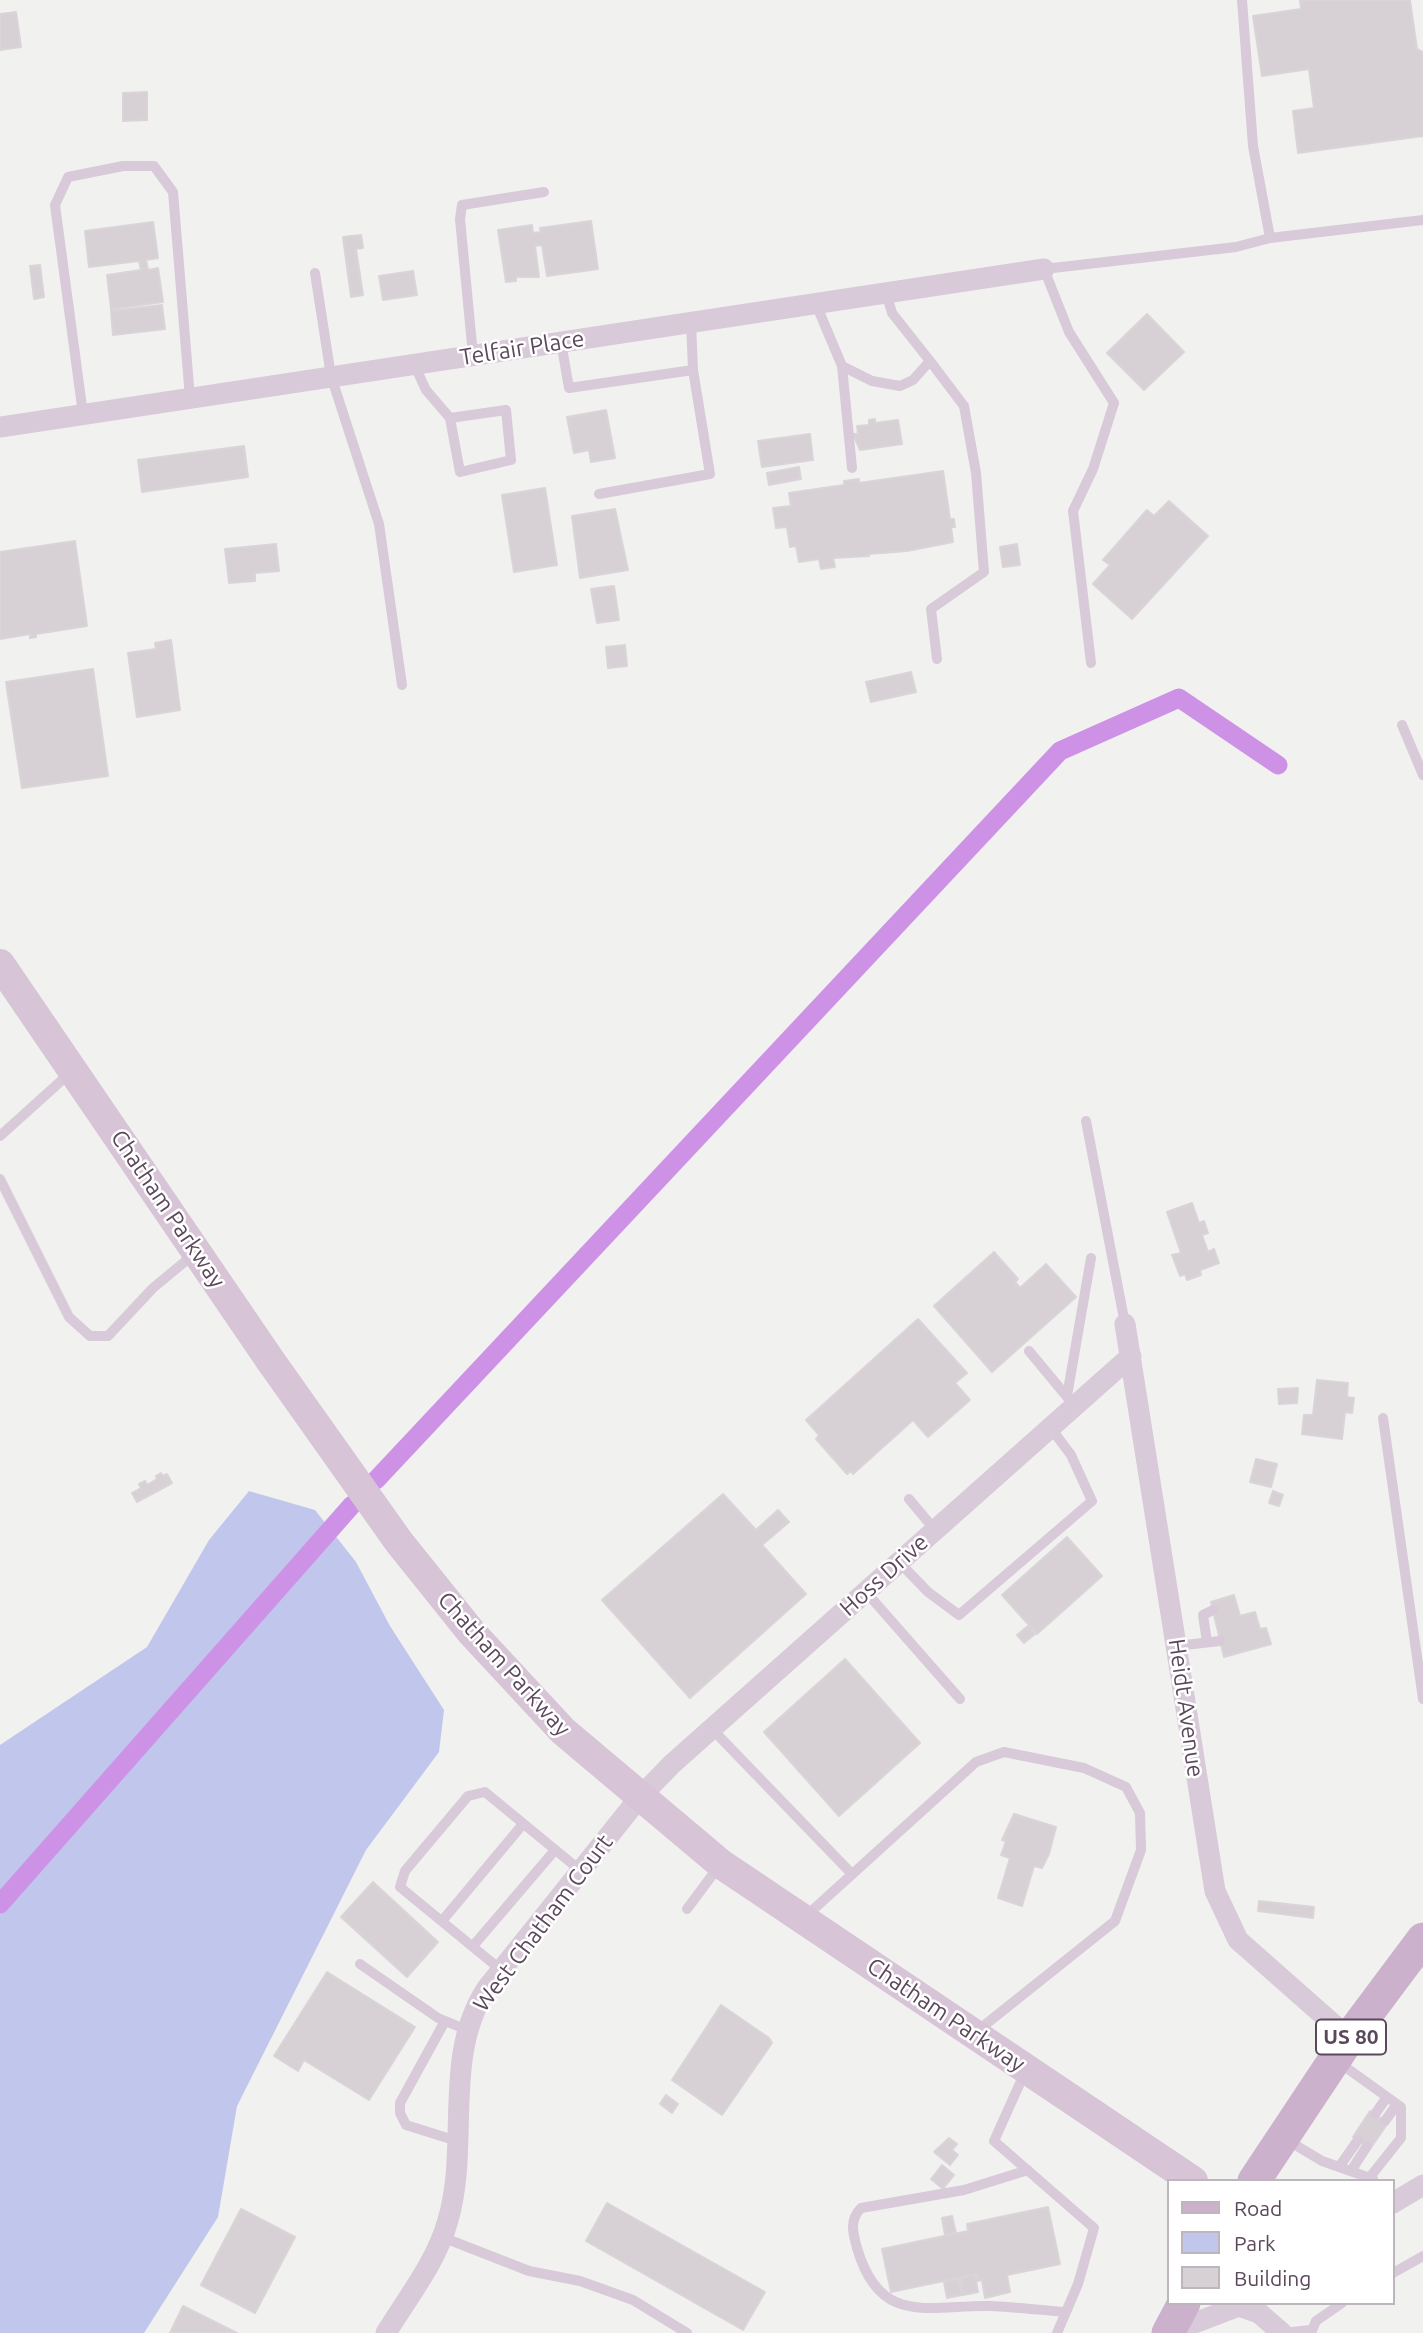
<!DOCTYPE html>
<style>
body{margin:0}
#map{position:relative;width:1423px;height:2333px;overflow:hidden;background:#f1f2ef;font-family:Ubuntu,sans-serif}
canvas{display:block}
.legend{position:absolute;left:1167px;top:2179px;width:228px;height:126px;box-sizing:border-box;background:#fff;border:2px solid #bdb6bd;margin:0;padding:9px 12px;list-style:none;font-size:21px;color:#5b495b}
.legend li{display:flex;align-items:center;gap:14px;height:35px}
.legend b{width:35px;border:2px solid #bdb6bd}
</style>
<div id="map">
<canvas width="1423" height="2333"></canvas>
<ul class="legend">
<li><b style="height:9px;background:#ccb1cc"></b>Road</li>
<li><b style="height:19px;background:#c1c6ec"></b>Park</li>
<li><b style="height:19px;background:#d7d0d5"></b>Building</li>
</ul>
</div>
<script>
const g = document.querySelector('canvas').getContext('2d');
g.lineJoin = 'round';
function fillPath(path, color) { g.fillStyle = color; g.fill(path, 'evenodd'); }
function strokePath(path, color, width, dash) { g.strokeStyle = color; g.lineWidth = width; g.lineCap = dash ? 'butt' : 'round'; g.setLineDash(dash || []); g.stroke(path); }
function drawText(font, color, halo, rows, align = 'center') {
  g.font = font + ' Ubuntu,sans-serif'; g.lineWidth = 5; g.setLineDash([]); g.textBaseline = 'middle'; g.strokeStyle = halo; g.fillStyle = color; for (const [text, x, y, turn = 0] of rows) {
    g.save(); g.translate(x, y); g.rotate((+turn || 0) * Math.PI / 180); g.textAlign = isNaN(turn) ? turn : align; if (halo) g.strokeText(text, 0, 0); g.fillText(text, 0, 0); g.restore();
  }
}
fillPath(new Path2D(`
 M 249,1491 L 315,1510 L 356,1562 L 390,1626 L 444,1710 L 439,1752 L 366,1850 L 237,2106 L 218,2217 L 144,2333 L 0,2333 L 0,1745 L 147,1647 L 209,1540 Z`), '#c1c6ec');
strokePath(new Path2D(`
 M 376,1480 L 1060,751 L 1179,698 L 1278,765
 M 0,1904 L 352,1505`), '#cd92e6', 19);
const building = new Path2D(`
 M 1300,0 L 1410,0 L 1417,49 L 1423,52 L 1423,136 L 1298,153 L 1293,111 L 1314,108 L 1309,69 L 1262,76 L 1253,16 L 1301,9 Z
 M 16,12 L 21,47 L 0,50 L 0,14 Z
 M 147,92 L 147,120 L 123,121 L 123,93 Z
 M 591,221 L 598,269 L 547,276 L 542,245 L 535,246 L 539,277 L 516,277 L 516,281 L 506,282 L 498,230 L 532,225 L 533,233 L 541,232 L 540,228 Z
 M 153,222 L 158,258 L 146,260 L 148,270 L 158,268 L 163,302 L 111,309 L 107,275 L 141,270 L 139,261 L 89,267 L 85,231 Z
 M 361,235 L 363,248 L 356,249 L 363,295 L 351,297 L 343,237 Z
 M 40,265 L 44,297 L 34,299 L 30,266 Z
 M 413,271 L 417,295 L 383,300 L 379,276 Z
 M 162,305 L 165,329 L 113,335 L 111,311 Z
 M 1147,314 L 1184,352 L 1144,390 L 1107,353 Z
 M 606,410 L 615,458 L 591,462 L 589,450 L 574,453 L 567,417 Z
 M 875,419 L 875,423 L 898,420 L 902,444 L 860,450 L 853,434 L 858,434 L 857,426 L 869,425 L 869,420 Z
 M 810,434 L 813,460 L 762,467 L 758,441 Z
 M 244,446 L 248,477 L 142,492 L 138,460 Z
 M 799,467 L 801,479 L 769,485 L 767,473 Z
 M 943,471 L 950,519 L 954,519 L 955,527 L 951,527 L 953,542 L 907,551 L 869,554 L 869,556 L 833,558 L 835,567 L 821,569 L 819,559 L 799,562 L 796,546 L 790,547 L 787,527 L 776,528 L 773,508 L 791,506 L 789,493 L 844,485 L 844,481 L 859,479 L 859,483 Z
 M 545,488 L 557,565 L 514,572 L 502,495 Z
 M 1169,501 L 1208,536 L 1132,619 L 1093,584 L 1110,565 L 1103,560 L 1147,510 L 1154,516 Z
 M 615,509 L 628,570 L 580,578 L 572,516 Z
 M 75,541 L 87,626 L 36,634 L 36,637 L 30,638 L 30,634 L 0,639 L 0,552 Z
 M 276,544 L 279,571 L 255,573 L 255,581 L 229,583 L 225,549 Z
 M 1017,544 L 1020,565 L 1003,567 L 1000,547 Z
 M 614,586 L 619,620 L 597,623 L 591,589 Z
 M 171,640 L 180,710 L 137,717 L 128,653 L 156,649 L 155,643 Z
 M 625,645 L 627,666 L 608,668 L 606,647 Z
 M 93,669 L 108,776 L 22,788 L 6,682 Z
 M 911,672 L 916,692 L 871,702 L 866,682 Z
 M 1192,1203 L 1199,1223 L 1204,1221 L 1208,1233 L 1202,1235 L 1208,1252 L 1214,1249 L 1219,1263 L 1200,1270 L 1201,1275 L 1187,1280 L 1185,1274 L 1180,1276 L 1172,1255 L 1181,1253 L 1167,1212 Z
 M 994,1252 L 1018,1279 L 1015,1282 L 1020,1288 L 1046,1264 L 1076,1297 L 992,1372 L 934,1306 Z
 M 918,1319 L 967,1373 L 955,1383 L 970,1400 L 928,1437 L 913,1420 L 853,1474 L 851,1471 L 847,1474 L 816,1439 L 819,1435 L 806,1420 Z
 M 1317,1380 L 1348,1383 L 1347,1397 L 1354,1398 L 1352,1413 L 1345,1412 L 1342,1439 L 1302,1434 L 1304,1415 L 1313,1415 Z
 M 1298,1388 L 1297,1403 L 1279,1404 L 1278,1389 Z
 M 1256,1459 L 1277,1464 L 1271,1487 L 1250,1482 Z
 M 161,1473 L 163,1476 L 167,1474 L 172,1483 L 137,1502 L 132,1493 L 141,1488 L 139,1484 L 145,1481 L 147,1485 L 157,1479 L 156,1476 Z
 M 1273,1491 L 1283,1495 L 1279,1506 L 1269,1503 Z
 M 723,1494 L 756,1530 L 778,1510 L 789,1522 L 762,1545 L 806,1594 L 690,1698 L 602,1600 Z
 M 1067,1537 L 1102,1576 L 1037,1634 L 1002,1595 Z
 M 1234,1595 L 1240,1616 L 1255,1612 L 1260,1629 L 1266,1628 L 1271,1644 L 1224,1657 L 1211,1602 Z
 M 1028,1626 L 1035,1634 L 1024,1643 L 1017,1635 Z
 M 845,1659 L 920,1743 L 839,1816 L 764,1732 Z
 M 1014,1814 L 1056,1827 L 1049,1854 L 1042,1868 L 1034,1866 L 1022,1906 L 998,1898 L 1010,1858 L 1001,1855 L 1006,1841 L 1002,1840 Z
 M 373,1882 L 438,1942 L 407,1977 L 341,1917 Z
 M 1259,1901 L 1314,1907 L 1313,1918 L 1258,1911 Z
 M 327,1972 L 415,2027 L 369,2100 L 304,2060 L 298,2071 L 274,2056 Z
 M 721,2005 L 769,2038 L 772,2043 L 722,2115 L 672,2080 Z
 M 666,2095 L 678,2104 L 672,2113 L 660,2104 Z
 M 1370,2111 L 1388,2123 L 1370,2149 L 1353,2137 Z
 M 949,2138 L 957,2144 L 952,2150 L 958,2155 L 950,2165 L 934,2152 Z
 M 942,2165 L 954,2175 L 943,2189 L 931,2179 Z
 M 607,2203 L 765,2292 L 743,2330 L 586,2241 Z
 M 1048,2207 L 1060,2264 L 1007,2275 L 1010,2292 L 985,2298 L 982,2280 L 978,2281 L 977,2274 L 891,2292 L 882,2249 L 968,2231 L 967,2224 Z
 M 241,2209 L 295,2237 L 255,2313 L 201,2285 Z
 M 952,2216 L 956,2233 L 945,2235 L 942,2218 Z
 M 975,2275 L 978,2292 L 963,2295 L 960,2278 Z
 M 959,2279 L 962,2295 L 947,2298 L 944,2282 Z
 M 183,2306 L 237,2333 L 170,2333 Z`);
fillPath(building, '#d7d0d5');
strokePath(building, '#dad4d9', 2);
strokePath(new Path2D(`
 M 1270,238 L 1423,220
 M 315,273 L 331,376 L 379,524 L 402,685
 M 816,304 L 842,366 L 872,381 L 900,386 L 913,380 L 930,361 L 892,313 L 886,293
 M 561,342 L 569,388 L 693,370 L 691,322
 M 473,355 L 460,219 L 462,205 L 544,192
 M 930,361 L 964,406 L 976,473 L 984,572 L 931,609 L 937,659
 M 414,364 L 426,390 L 450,418 L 460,472 L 511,460 L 506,410 L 450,418
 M 842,366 L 852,468
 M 83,414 L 55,205 L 68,177 L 123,166 L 154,166 L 173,192 L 190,398
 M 599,494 L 710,474 L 693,370
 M 1091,663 L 1073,511 L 1093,469 L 1114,403 L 1069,332 L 1044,269 L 1236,247 L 1270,238 L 1253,146 L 1242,0
 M 1402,725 L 1423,775
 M 1086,1121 L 1125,1324
 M 0,1136 L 71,1072
 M 0,1179 L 69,1317 L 90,1336 L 108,1336 L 153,1288 L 194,1254
 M 1029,1351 L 1068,1398
 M 1067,1396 L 1091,1258
 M 1383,1418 L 1423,1699
 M 909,1499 L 935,1530
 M 899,1562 L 928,1592 L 959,1615 L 1092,1501 L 1071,1455 L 1050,1427
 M 866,1592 L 960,1699
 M 1207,1642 L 1203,1615 L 1213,1610
 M 1176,1646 L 1220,1641
 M 712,1729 L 851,1873
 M 687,1909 L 719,1866
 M 805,1917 L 976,1762 L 1004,1752 L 1084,1768 L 1126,1787 L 1140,1813 L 1141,1850 L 1115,1921 L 976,2032
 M 442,1921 L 523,1824
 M 473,1946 L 555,1850
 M 360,1964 L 438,2018 L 467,2030
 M 501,1970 L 400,1887 L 405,1871 L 468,1796 L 485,1792 L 581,1871
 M 445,2021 L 400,2103 L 400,2113 L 406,2125 L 457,2141
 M 1337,2061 L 1401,2107 L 1401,2138 L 1370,2177
 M 1025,2072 L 994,2141 L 1094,2228 L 1078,2284 L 1057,2333
 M 1375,2114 L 1387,2097
 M 1385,2121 L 1397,2104
 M 1287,2140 L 1322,2161 L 1373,2179
 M 1339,2167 L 1358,2140
 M 1028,2170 L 964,2190 L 861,2208 C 849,2220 853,2233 857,2248 C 880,2327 929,2305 990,2306 C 1015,2307 1040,2310 1066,2312
 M 1351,2171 L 1367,2146
 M 442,2237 L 529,2271 L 580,2281 L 633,2300 L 687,2333
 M 1393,2273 L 1423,2256
 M 1282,2333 L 1311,2330
 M 1311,2333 L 1316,2321 L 1342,2303`), '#d8cad8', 10);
strokePath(new Path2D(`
 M 0,427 L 1044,269
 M 1125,1324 L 1215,1891 L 1238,1940 L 1349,2038
 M 1393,2203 L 1423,2185
 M 386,2333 C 408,2297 437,2261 448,2220 C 470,2145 442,2056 487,1988 L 639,1798 L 672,1764 L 1131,1356
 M 1168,2333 L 1239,2306 L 1259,2313 L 1282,2333`), '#d8cad8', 21);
strokePath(new Path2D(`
 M 0,964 L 270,1360 L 399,1542 L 472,1633 L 563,1731 L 721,1864 L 1193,2181`), '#d7c4d6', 30);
strokePath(new Path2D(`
 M 1254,2181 L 1349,2038 L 1423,1939
 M 1168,2333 L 1184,2303`), '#ccb1cc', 33);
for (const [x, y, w] of [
 [1351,2037,70]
]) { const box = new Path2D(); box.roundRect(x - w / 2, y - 17.5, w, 35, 5); g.fillStyle = '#fff'; g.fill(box); strokePath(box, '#5b495b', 2); }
drawText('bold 21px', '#5b495b', null, [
 ["US 80",1351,2037]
]);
drawText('23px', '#5b495b', '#fff', [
 ["Telfair Place",522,348,-9],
 ["Chatham Parkway",168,1209,56],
 ["Hoss Drive",884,1575,-42],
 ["Chatham Parkway",504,1664,48],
 ["Heidt Avenue",1186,1708,82],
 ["West Chatham Court",543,1923,-53],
 ["Chatham Parkway",946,2015,34]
]);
</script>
